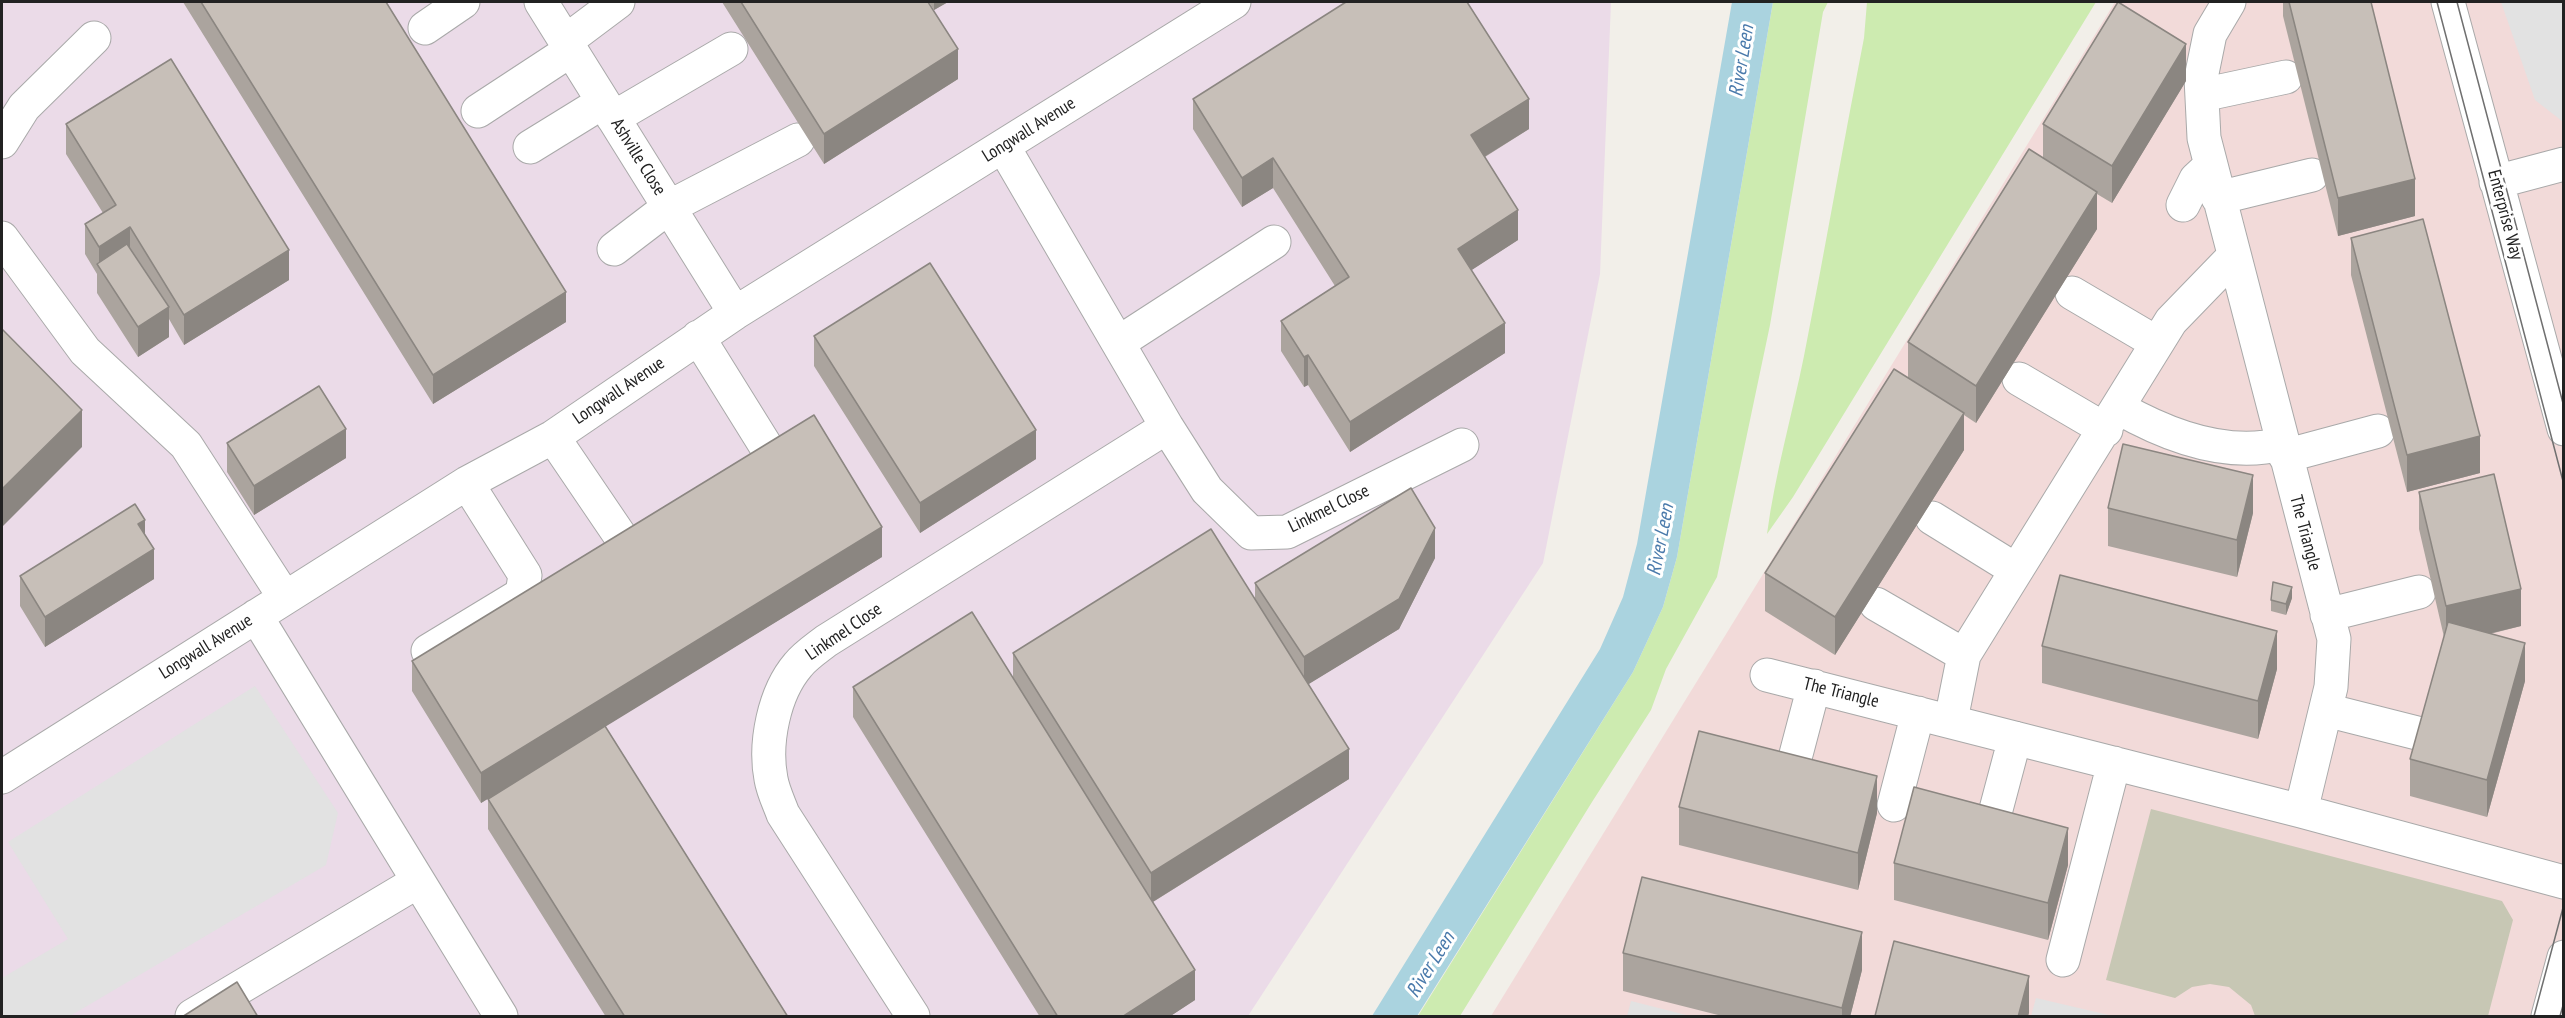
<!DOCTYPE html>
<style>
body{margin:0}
#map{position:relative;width:2565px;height:1018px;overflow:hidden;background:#f2efe9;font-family:"PT Sans Narrow",sans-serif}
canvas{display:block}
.frame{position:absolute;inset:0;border:3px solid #222;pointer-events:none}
</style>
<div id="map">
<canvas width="2565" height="1018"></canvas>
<div class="frame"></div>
</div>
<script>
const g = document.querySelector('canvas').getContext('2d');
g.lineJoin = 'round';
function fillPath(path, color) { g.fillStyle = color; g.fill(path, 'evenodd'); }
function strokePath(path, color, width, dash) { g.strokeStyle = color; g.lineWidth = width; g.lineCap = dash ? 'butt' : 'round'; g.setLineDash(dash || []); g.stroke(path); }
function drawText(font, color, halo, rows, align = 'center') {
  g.font = font + ' "PT Sans Narrow",sans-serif'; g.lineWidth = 6; g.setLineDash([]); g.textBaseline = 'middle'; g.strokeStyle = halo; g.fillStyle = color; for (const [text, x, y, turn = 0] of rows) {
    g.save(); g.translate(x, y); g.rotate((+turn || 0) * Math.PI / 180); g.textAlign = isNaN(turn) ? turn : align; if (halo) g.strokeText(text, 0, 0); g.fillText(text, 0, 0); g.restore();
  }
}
fillPath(new Path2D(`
 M 2115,2 L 2563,2 L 2563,1016 L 1491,1016 Z`), '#f2dad9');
fillPath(new Path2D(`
 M 2,2 L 1611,2 L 1600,274 L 1543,563 L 1248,1016 L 2,1016 Z`), '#ebdbe8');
fillPath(new Path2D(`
 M 2151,809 L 2502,901 L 2513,920 L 2488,1016 L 2255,1016 L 2251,1005 L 2229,987 L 2210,984 L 2192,987 L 2175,998 L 2106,980 Z`), '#c7c7b4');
fillPath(new Path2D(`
 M 1773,2 L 1828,2 L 1823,12 L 1770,325 L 1717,577 L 1666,669 L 1651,710 L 1592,802 L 1460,1016 L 1418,1016 L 1633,672 L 1663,607 L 1677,557 Z
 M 1867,2 L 2096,2 L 1793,497 L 1767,534 C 1775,474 1792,415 1804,356 C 1825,250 1843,144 1864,38 Z`), '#cdebb0');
fillPath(new Path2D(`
 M 2501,2 L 2563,2 L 2563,127 L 2562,121 L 2535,100 Z
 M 255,686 L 338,813 L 326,865 L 70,1016 L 2,1016 L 2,978 L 68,939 L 8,842 Z
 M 2036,998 L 2113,1016 L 2031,1016 Z
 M 1631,1001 L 1690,1016 L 1627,1016 Z`), '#e2e2e2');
fillPath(new Path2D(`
 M 1732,2 L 1773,2 L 1677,557 L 1663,607 L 1633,672 L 1417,1016 L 1372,1016 L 1600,649 L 1623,597 L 1637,544 Z`), '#aad3df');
const minor = new Path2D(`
 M 541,2 L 735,313
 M 2229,2 L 2210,34 L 2201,78 L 2204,138 L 2334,639 L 2331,687 L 2301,811
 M 2448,2 L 2564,429
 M 425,28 L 463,2
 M 566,41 L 618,2
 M 2202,95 L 2286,77
 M 478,111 L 571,50
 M 613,118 L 731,49
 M 2,142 L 24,107 L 94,38
 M 1003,146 L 1167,427 L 1207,490 L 1251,533 L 1287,532 L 1462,445
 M 530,147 L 603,102
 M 2496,182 L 2564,164
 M 2218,198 L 2312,175
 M 2183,205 L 2196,179 L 2211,165
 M 2,238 L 85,351 L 186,445 L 285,598
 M 614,249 L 669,207 L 798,140
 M 2072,293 L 2157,343
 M 698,337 L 767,448
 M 1118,343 L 1274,242
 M 2019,379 L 2106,430
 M 2119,408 C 2168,436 2226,458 2282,444
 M 553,437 L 629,549
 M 2285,456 L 2378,431
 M 1932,518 L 2016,570
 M 1876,604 L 1964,655
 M 2327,615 L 2419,592
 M 256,616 L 501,1016
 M 428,651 L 522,594 L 525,575 L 467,483
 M 1767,675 L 2301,811 L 2564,882
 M 2326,710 L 2417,733
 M 1951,720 L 1964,655 L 2171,321 L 2233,257
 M 2,777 L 467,483 L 553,437 L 735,313 L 1234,2
 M 1790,777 L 1814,686
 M 1894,805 L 1918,713
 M 1990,832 L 2015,738
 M 2063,960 L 2114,763
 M 192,1016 L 417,882
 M 913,1016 L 783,814 C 779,803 773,791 771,779 C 764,743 774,693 798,665 C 805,656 817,648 826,641 L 1167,427
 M 2548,1016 L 2564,957`);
strokePath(minor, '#a9a9a9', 35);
strokePath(minor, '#fff', 33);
strokePath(new Path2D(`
 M 2437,2 L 2564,485
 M 2457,2 L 2564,407
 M 2534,1016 L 2564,904
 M 2560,1016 L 2564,1002`), '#707070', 1.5);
fillPath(new Path2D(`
 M 183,2 L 386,2 L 566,322 L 433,404 Z
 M 722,2 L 928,2 L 958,79 L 824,164 Z
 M 929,2 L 948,2 L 934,10 Z
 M 2283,2 L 2371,2 L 2415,216 L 2338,236 L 2283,16 Z
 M 2186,81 L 2112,203 L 2097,194 L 2097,229 L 1976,423 L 1964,415 L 1964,450 L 1835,655 L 1765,611 L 1765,573 L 1908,378 L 1908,342 L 2043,158 L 2043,124 Z
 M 1193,99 L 1529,129 L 1485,157 L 1518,240 L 1471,270 L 1505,353 L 1350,452 L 1308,385 L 1304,387 L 1281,351 L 1281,321 L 1335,286 L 1273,188 L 1242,207 L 1193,129 Z
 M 66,124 L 289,280 L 184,345 L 169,319 L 169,337 L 138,357 L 97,293 L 97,274 L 85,254 L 85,224 L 103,213 L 66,154 Z
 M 2351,238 L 2480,473 L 2407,492 L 2351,275 Z
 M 814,336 L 1036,459 L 920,533 L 814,366 Z
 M 227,443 L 346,458 L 254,515 L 227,472 Z
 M 2419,492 L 2521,626 L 2490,634 L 2525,681 L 2487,817 L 2410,796 L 2410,759 L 2444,637 L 2419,529 Z
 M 2108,508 L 2253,513 L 2237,577 L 2108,546 Z
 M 145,534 L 154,579 L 45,647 L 20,606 L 20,576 Z
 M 882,557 L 605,726 L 788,1017 L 606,1017 L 488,829 L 488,799 L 541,766 L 481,803 L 412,691 L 412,661 Z
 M 1435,558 L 1399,629 L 1308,684 L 1349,779 L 1153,902 L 1195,1000 L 1169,1017 L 1040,1017 L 853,717 L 853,687 L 1013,679 L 1013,653 L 1255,600 L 1255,583 Z
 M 2292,598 L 2286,615 L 2271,611 L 2271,600 Z
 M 2042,646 L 2277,669 L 2258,739 L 2042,683 Z
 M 1679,807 L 1877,813 L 1858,890 L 1679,845 Z
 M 1894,863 L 2068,865 L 2048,940 L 1894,900 Z
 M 1623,953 L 1862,970 L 1850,1017 L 1726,1017 L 1623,991 Z`), '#aba49e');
fillPath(new Path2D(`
 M 934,2 L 948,2 L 934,10 Z
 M 2186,44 L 2186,81 L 2112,203 L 2112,166 Z
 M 958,49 L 958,79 L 824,164 L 824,134 Z
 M 1529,99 L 1529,129 L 1471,165 L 1471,135 Z
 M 1273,158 L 1273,188 L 1242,207 L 1242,178 Z
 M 2415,179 L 2415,216 L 2338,236 L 2338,198 Z
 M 2097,192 L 2097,229 L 1976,423 L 1976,386 Z
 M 1518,210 L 1518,240 L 1458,279 L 1458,249 Z
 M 130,227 L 130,257 L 99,266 L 99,247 Z
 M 289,250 L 289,280 L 184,345 L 184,315 Z
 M 566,292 L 566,322 L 433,404 L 433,375 Z
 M 169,307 L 169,337 L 138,357 L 138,327 Z
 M 1505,323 L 1505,353 L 1350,452 L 1350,422 Z
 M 1308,355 L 1308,385 L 1304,387 L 1304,357 Z
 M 82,410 L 82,447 L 2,527 L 2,489 Z
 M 1964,413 L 1964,450 L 1835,655 L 1835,617 Z
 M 346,429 L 346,458 L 254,515 L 254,486 Z
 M 1036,430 L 1036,459 L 920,533 L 920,503 Z
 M 2480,436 L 2480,473 L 2407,492 L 2407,455 Z
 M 2253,475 L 2253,513 L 2237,577 L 2237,540 Z
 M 145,520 L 145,550 L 138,524 Z
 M 882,527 L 882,557 L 481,803 L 481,773 Z
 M 1435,528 L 1435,558 L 1399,629 L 1304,687 L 1304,657 Z
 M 154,549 L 154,579 L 45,647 L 45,617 Z
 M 2292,587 L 2292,598 L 2286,615 L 2286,604 Z
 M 2521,589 L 2521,626 L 2446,644 L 2446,606 Z
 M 2277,631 L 2277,669 L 2258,739 L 2258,701 Z
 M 2525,643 L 2525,681 L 2487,817 L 2487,780 Z
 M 1349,749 L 1349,779 L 1151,903 L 1151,873 Z
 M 1877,776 L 1877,813 L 1858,890 L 1858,853 Z
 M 2068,828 L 2068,865 L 2048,940 L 2048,903 Z
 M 1862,932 L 1862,970 L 1850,1017 L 1842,1017 L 1842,1008 Z
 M 1195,970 L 1195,1000 L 1169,1017 L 1122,1017 Z
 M 2029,976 L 2029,1013 L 2028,1017 L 2018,1017 Z`), '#8b8681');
const building = new Path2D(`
 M 201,2 L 386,2 L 566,292 L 433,375 Z
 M 741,2 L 928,2 L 958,49 L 824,134 Z
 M 1346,2 L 1467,2 L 1529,99 L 1471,135 L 1518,210 L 1458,249 L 1505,323 L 1350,422 L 1308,355 L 1304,357 L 1281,321 L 1349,277 L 1273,158 L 1242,178 L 1193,99 Z
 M 2118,2 L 2186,44 L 2112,166 L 2043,124 Z
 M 2289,2 L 2371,2 L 2415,179 L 2338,198 Z
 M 171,59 L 289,250 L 184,315 L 130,227 L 99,247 L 85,224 L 116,205 L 66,124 Z
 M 2029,149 L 2097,192 L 1976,386 L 1908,342 Z
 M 2423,219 L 2480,436 L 2407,455 L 2351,238 Z
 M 127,244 L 169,307 L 138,327 L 97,264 Z
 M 930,263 L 1036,430 L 920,503 L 814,336 Z
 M 2,329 L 82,410 L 2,489 Z
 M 1894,369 L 1964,413 L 1835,617 L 1765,573 Z
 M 319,386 L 346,429 L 254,486 L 227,443 Z
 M 814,415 L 882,527 L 481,773 L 412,661 Z
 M 2123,444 L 2253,475 L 2237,540 L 2108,508 Z
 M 2494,474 L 2521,589 L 2446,606 L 2419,492 Z
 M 1411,488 L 1435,528 L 1399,599 L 1304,657 L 1255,583 Z
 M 135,504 L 145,520 L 138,524 L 154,549 L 45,617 L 20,576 Z
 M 1211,529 L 1349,749 L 1151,873 L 1013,653 Z
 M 2060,575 L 2277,631 L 2258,701 L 2042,646 Z
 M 2273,582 L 2292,587 L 2286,604 L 2271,600 Z
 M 972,612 L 1195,970 L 1122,1017 L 1058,1017 L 853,687 Z
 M 2448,622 L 2525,643 L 2487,780 L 2410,759 Z
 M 605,726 L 788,1017 L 625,1017 L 488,799 Z
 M 1699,731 L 1877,776 L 1858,853 L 1679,807 Z
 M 1914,787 L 2068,828 L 2048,903 L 1894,863 Z
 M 1642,877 L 1862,932 L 1842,1008 L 1623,953 Z
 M 1894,941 L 2029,976 L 2018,1017 L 1875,1016 Z
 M 237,982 L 258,1017 L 182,1017 Z`);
fillPath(building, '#c7bfb8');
strokePath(building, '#8b8681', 1.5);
drawText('18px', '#222', '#fff', [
 ["Longwall Avenue",1029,130,-32],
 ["Ashville Close",638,157,58],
 ["Enterprise Way",2505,215,75],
 ["Longwall Avenue",619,391,-34],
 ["Linkmel Close",1329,509,-26],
 ["The Triangle",2305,533,75],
 ["Linkmel Close",844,632,-34],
 ["Longwall Avenue",206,647,-32],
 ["The Triangle",1841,693,14]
]);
drawText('italic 20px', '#4a7aab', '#fff', [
 ["River Leen",1742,61,-81],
 ["River Leen",1661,540,-79],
 ["River Leen",1431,965,-58]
]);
</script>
